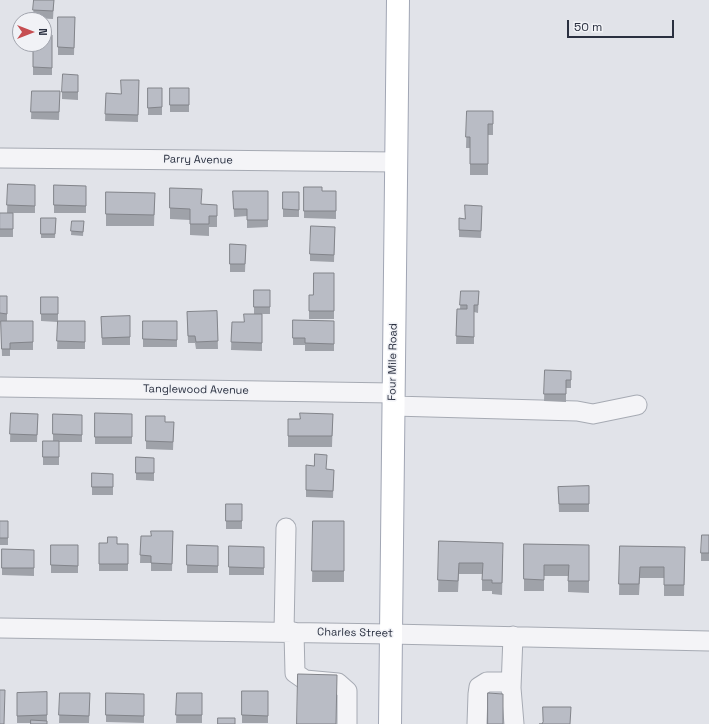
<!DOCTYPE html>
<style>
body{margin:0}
#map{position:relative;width:709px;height:724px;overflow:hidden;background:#e1e3e9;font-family:"Space Grotesk",sans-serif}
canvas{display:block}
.north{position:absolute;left:12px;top:12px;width:40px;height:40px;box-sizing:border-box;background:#f1f2f6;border:1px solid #a1a4ad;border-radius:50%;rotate:90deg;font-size:11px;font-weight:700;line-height:16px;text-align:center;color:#2a3040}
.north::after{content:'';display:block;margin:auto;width:14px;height:18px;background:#c64e52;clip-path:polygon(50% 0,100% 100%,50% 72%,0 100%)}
.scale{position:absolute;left:567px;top:20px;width:107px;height:18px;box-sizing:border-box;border:2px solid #2a3040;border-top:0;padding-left:5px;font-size:12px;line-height:14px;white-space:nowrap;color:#2a3040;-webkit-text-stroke:3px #f1f2f6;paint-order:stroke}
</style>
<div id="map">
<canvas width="709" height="724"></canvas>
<div class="north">N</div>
<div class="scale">50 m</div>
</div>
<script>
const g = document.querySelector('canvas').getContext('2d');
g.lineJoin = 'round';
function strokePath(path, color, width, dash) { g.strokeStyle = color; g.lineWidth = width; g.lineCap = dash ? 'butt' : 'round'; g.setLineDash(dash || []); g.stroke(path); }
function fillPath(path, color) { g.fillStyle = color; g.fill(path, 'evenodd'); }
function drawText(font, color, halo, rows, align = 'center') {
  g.font = font + ' "Space Grotesk",sans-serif'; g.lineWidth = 3; g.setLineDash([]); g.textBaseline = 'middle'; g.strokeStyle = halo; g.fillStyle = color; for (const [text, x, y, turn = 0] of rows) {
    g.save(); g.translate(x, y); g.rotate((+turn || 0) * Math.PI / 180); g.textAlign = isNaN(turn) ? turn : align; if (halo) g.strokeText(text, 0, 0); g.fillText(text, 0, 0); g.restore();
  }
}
const minor = new Path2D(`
 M 0,158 L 397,162
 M 0,387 L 393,393
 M 393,406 L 577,411 L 593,414 L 637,405
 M 0,628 L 390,634 L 709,641
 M 284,632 L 286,528
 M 294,632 L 295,673 L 305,680 L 338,683 L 347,691 L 347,724
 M 513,636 L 511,688 L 514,724
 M 477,724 L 478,694 L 479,687 L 487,682 L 511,682`);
const major = new Path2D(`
 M 390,724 L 398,0`);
strokePath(minor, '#a6aab3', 21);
strokePath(major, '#a1a6b4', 24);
strokePath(minor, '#f4f4f7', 19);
strokePath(major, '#fff', 22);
fillPath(new Path2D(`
 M 34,0 L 54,0 L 53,19 L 33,18 Z
 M 58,17 L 75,17 L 74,55 L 58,55 Z
 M 52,35 L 52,75 L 33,75 L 33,44 Z
 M 78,75 L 78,100 L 62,99 L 62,92 Z
 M 139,80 L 138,122 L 105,121 L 106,93 L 121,94 Z
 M 148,88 L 162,88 L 162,115 L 148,115 Z
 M 170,88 L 189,88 L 189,112 L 170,112 Z
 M 32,91 L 60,91 L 59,120 L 31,119 Z
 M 467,111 L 493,111 L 493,135 L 488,135 L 488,175 L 470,175 L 470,148 L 466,148 Z
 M 8,184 L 35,185 L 35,213 L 7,213 Z
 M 54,185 L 86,186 L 86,213 L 54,213 Z
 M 170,188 L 201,204 L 217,205 L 217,227 L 209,227 L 209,236 L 190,235 L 190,220 L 170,219 Z
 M 233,191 L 268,191 L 268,227 L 247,228 L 247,216 L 234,217 Z
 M 322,191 L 336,191 L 336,219 L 304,218 L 304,211 Z
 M 106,192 L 155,193 L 154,226 L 106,226 Z
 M 283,192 L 299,192 L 299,217 L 283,217 Z
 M 0,213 L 13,213 L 13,237 L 0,237 Z
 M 482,213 L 481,238 L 459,237 L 459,218 L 465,219 Z
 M 41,218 L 56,218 L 55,238 L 41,238 Z
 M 72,221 L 84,221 L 83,236 L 71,235 Z
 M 335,227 L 334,262 L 310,261 L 310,254 Z
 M 230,244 L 246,245 L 245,272 L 230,272 Z
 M 334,273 L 334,319 L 309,319 L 309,295 L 313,295 Z
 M 254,290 L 270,290 L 270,314 L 262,314 L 262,351 L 231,350 L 232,322 L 244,322 L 254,314 Z
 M 461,291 L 479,291 L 478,313 L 474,312 L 474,344 L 456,344 L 457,309 L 460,309 Z
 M 0,296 L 7,296 L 7,321 L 33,321 L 33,350 L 10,350 L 10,356 L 2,356 L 1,321 L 4,321 L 0,321 Z
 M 58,297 L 58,321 L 85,321 L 85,349 L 57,349 L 58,322 L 41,321 L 41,314 Z
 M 217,311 L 218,349 L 196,349 L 195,343 L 188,343 L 187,312 Z
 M 130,316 L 130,345 L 102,345 L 101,317 Z
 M 293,320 L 334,321 L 334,351 L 305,351 L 305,345 L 293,345 Z
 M 143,321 L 177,321 L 177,347 L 143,347 Z
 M 545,370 L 571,371 L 571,388 L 566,388 L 566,402 L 544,401 Z
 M 11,413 L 38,414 L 37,442 L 10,442 Z
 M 95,413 L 132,414 L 132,444 L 95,444 Z
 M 53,414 L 82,415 L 82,442 L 59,442 L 59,465 L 43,465 L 43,457 L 53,441 Z
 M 333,414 L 332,447 L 288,447 L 288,419 L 300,419 Z
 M 146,416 L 165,422 L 174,422 L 173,450 L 146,449 Z
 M 136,457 L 154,458 L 154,481 L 136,480 Z
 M 306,465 L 327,469 L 334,470 L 333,498 L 306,497 Z
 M 92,473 L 113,474 L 113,495 L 92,495 Z
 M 589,486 L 589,512 L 559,512 L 558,487 Z
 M 242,504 L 242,529 L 226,529 L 226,521 Z
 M 0,521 L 8,521 L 8,545 L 0,545 Z
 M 313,521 L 344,521 L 344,582 L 312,582 Z
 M 173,531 L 172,571 L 151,571 L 151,563 L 140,563 L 141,536 L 151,536 Z
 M 709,535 L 709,561 L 701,561 L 701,553 Z
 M 439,541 L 503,554 L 502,595 L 492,594 L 492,591 L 482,591 L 482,574 L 459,574 L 458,592 L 438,592 Z
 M 99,543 L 128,544 L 128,571 L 99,571 Z
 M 524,544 L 589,545 L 589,593 L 568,592 L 568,576 L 544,576 L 544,591 L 524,591 Z
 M 51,545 L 78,545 L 78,573 L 51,573 Z
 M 187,545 L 218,546 L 218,573 L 187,573 Z
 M 229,546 L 264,547 L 264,575 L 229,575 Z
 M 620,546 L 685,547 L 684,596 L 664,596 L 664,578 L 640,578 L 639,595 L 619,595 Z
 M 2,549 L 34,550 L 34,576 L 2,575 Z
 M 242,691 L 268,691 L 268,723 L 242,723 Z
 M 47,692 L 47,723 L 17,723 L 17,693 Z
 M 60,693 L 90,693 L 89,723 L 59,723 Z
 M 106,693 L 144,694 L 144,723 L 106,722 Z
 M 177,693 L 202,693 L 202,723 L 176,723 Z`), '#9fa2a9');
const building = new Path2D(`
 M 34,0 L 54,0 L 53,11 L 33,10 Z
 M 58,17 L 75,17 L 74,48 L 58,47 Z
 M 44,35 L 52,35 L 52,68 L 33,67 L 33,44 L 44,44 Z
 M 63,74 L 78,75 L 78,92 L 62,92 Z
 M 121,80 L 139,80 L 138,115 L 105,114 L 106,93 L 121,94 Z
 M 148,88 L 162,88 L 162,107 L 148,108 Z
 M 170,88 L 189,88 L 189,105 L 170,105 Z
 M 32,91 L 60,91 L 59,112 L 31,112 Z
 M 467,111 L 493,111 L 493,124 L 488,124 L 488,164 L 470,164 L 470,137 L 466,137 Z
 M 8,184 L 35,185 L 35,206 L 7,205 Z
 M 54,185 L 86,186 L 86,206 L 54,205 Z
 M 304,187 L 322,187 L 322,191 L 336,191 L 336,211 L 304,211 Z
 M 170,188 L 202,189 L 201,204 L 217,205 L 217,216 L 209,216 L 209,224 L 190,224 L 190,209 L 170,208 Z
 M 233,191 L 268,191 L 268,220 L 247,220 L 247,209 L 234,209 Z
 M 106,192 L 155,193 L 154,215 L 106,214 Z
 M 283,192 L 299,192 L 299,210 L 283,209 Z
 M 465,205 L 482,206 L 481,231 L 459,230 L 459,218 L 465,219 Z
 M 0,213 L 13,213 L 13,229 L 0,229 Z
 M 41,218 L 56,218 L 55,234 L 41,234 Z
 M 72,221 L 84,221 L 83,232 L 71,231 Z
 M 311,226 L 335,227 L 334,255 L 310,254 Z
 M 230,244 L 246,245 L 245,264 L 230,264 Z
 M 314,273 L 334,273 L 334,311 L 309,311 L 309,295 L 313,295 Z
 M 254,290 L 270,290 L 270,307 L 254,307 Z
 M 461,291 L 479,291 L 478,305 L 474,305 L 474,337 L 456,336 L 457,309 L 467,309 L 467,305 L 460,305 Z
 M 0,296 L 7,296 L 7,314 L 0,313 Z
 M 41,297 L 58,297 L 58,314 L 41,314 Z
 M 217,311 L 218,341 L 196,342 L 195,336 L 188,336 L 187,312 Z
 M 244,314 L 262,314 L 262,343 L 231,342 L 232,322 L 244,322 Z
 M 130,316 L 130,337 L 102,338 L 101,317 Z
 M 293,320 L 334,321 L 334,344 L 305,343 L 305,338 L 293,338 Z
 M 1,321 L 33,321 L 33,342 L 10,343 L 10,349 L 2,349 Z
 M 58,321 L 85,321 L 85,342 L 57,341 Z
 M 143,321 L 177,321 L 177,340 L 143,339 Z
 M 545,370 L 571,371 L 571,380 L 566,380 L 566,394 L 544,394 Z
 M 11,413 L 38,414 L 37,435 L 10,434 Z
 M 95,413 L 132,414 L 132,437 L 95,437 Z
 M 300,413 L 333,414 L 332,436 L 288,436 L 288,419 L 300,419 Z
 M 53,414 L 82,415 L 82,435 L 53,434 Z
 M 146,416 L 165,416 L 165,422 L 174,422 L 173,442 L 146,441 Z
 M 43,441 L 59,441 L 59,457 L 43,457 Z
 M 315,454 L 327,455 L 326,469 L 334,470 L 333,491 L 306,490 L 306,465 L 314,466 Z
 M 136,457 L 154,458 L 154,473 L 136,473 Z
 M 92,473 L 113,474 L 113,487 L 92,487 Z
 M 589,486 L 589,504 L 559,504 L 558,487 Z
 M 226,504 L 242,504 L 242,521 L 226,521 Z
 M 0,521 L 8,521 L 8,538 L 0,538 Z
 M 313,521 L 344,521 L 344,571 L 312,571 Z
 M 151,531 L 173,531 L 172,564 L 151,563 L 151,556 L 140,555 L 141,536 L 151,536 Z
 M 702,535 L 709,535 L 709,553 L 701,553 Z
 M 108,537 L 117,537 L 117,544 L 128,544 L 128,564 L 99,564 L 99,543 L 107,543 Z
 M 439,541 L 503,543 L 502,583 L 492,583 L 492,580 L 482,580 L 483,563 L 459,563 L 458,581 L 438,580 Z
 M 524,544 L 589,545 L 589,581 L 568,581 L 569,565 L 544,565 L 544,580 L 524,579 Z
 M 51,545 L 78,545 L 78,566 L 51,565 Z
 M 187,545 L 218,546 L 218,566 L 187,565 Z
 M 229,546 L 264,547 L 264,568 L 229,567 Z
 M 620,546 L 685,547 L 684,585 L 664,585 L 664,567 L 640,567 L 639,584 L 619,584 Z
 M 2,549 L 34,550 L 34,568 L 2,568 Z
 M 298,674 L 337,675 L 336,724 L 297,724 Z
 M 0,690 L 5,690 L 4,724 L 0,724 Z
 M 242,691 L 268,691 L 268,716 L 242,715 Z
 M 47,692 L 47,715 L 17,716 L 17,693 Z
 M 60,693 L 90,693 L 89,716 L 59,715 Z
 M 106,693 L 144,694 L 144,716 L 106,715 Z
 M 177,693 L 202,693 L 202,715 L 176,715 Z
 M 488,693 L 503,694 L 503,724 L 488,724 Z
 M 543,707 L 571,707 L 570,724 L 539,724 L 542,724 L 543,722 Z
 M 218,718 L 235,718 L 235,724 L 218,724 Z
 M 31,720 L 47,721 L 47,724 L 31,724 Z`);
fillPath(building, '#b9bcc5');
strokePath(building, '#82848a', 1);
drawText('11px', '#2a3040', '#f1f2f6', [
 ["Parry Avenue",198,160,1],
 ["Four Mile Road",393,362,-89],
 ["Tanglewood Avenue",196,390,1],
 ["Charles Street",355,633,1]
]);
</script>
